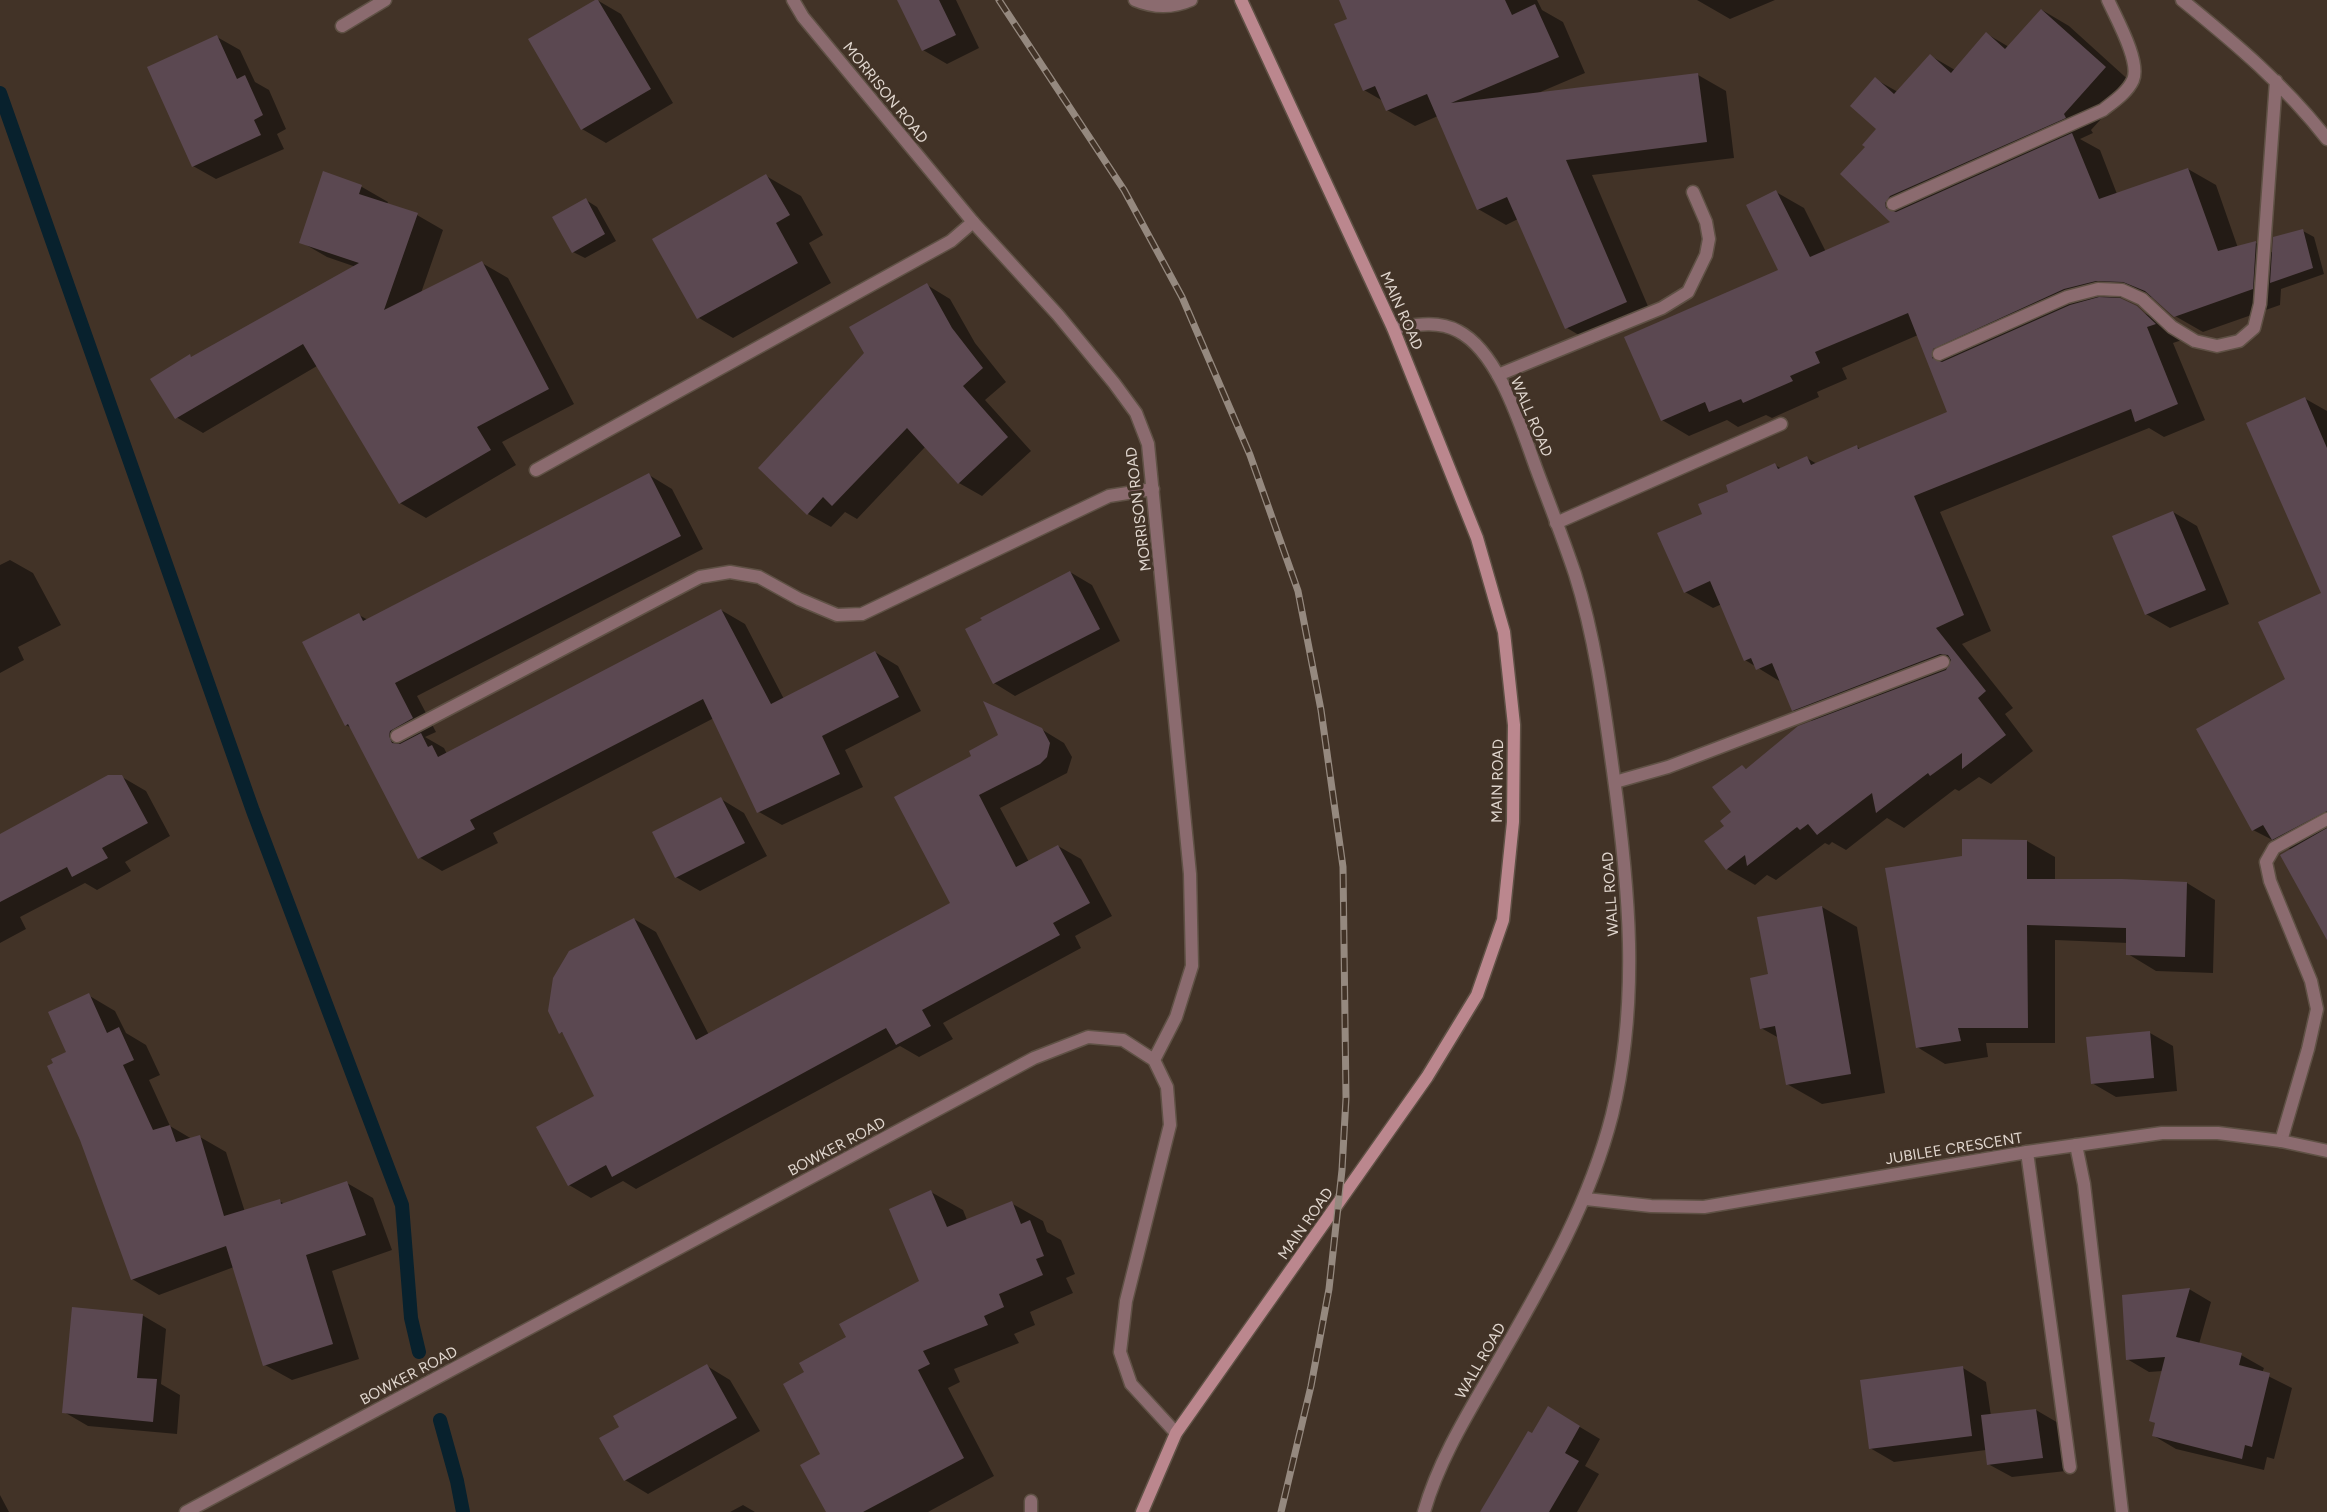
<!DOCTYPE html>
<style>
body{margin:0}
canvas{display:block;background:#423327}
</style>
<canvas width="2327" height="1512"></canvas>
<script>
const g = document.querySelector('canvas').getContext('2d');
g.lineJoin = 'round';
function fillPath(path, color) { g.fillStyle = color; g.fill(path, 'evenodd'); }
function strokePath(path, color, width, dash) { g.strokeStyle = color; g.lineWidth = width; g.lineCap = dash ? 'butt' : 'round'; g.setLineDash(dash || []); g.stroke(path); }
function drawText(font, color, halo, rows, align = 'center') {
  g.font = font + ' Figtree,sans-serif'; g.lineWidth = 6; g.setLineDash([]); g.textBaseline = 'middle'; g.strokeStyle = halo; g.fillStyle = color; for (const [text, x, y, turn = 0] of rows) {
    g.save(); g.translate(x, y); g.rotate((+turn || 0) * Math.PI / 180); g.textAlign = isNaN(turn) ? turn : align; if (halo) g.strokeText(text, 0, 0); g.fillText(text, 0, 0); g.restore();
  }
}
fillPath(new Path2D(`
 M 597,0 L 621,14 L 673,103 L 606,143 L 582,129 L 530,40 Z
 M 903,0 L 956,0 L 979,48 L 947,64 L 923,50 Z
 M 1341,0 L 1537,0 L 1542,10 L 1563,22 L 1585,73 L 1538,93 L 1698,75 L 1726,91 L 1734,158 L 1592,175 L 1653,318 L 1594,344 L 1567,328 L 1518,219 L 1506,225 L 1478,209 L 1438,116 L 1415,126 L 1387,110 L 1383,101 L 1364,90 L 1349,20 Z
 M 1697,0 L 1775,0 L 1730,19 Z
 M 2042,10 L 2069,26 L 2133,84 L 2091,130 L 2093,133 L 2080,139 L 2100,150 L 2117,194 L 2188,169 L 2216,185 L 2238,248 L 2256,243 L 2273,253 L 2303,231 L 2314,237 L 2324,274 L 2281,289 L 2280,305 L 2203,332 L 2175,316 L 2152,297 L 2116,298 L 2165,324 L 2182,340 L 2173,343 L 2205,420 L 2164,437 L 2149,428 L 1940,512 L 1991,631 L 1962,644 L 2013,708 L 2005,714 L 2033,751 L 1991,784 L 1979,777 L 1959,791 L 1955,789 L 1904,828 L 1887,818 L 1846,850 L 1832,842 L 1829,845 L 1825,843 L 1776,880 L 1767,875 L 1755,885 L 1727,869 L 1726,826 L 1733,812 L 1742,766 L 1748,770 L 1814,722 L 1793,710 L 1781,682 L 1745,660 L 1722,604 L 1713,608 L 1685,592 L 1704,515 L 1730,492 L 1775,465 L 1782,469 L 1807,458 L 1817,464 L 1857,447 L 1861,449 L 1949,413 L 1918,335 L 1842,368 L 1847,379 L 1817,392 L 1819,397 L 1772,418 L 1766,415 L 1738,427 L 1727,420 L 1689,436 L 1662,420 L 1780,271 L 1776,192 L 1804,208 L 1826,252 L 1893,222 L 1842,174 L 1867,147 L 1878,129 L 1875,79 L 1898,92 L 1931,56 L 1955,70 L 1987,34 L 2009,47 Z
 M 217,37 L 240,50 L 255,82 L 269,90 L 286,129 L 277,134 L 284,149 L 216,179 L 193,166 Z
 M 324,173 L 362,187 L 388,202 L 387,204 L 417,215 L 443,230 L 421,293 L 482,263 L 508,278 L 574,404 L 502,442 L 516,465 L 426,518 L 400,503 L 317,366 L 203,433 L 176,417 L 190,356 L 192,358 L 356,267 L 327,257 L 301,242 Z
 M 766,176 L 801,196 L 823,235 L 809,243 L 831,283 L 733,338 L 699,318 Z
 M 586,200 L 597,207 L 616,241 L 585,258 L 573,252 Z
 M 927,285 L 950,299 L 975,343 L 1006,382 L 985,400 L 1031,451 L 982,496 L 959,483 L 926,446 L 857,519 L 845,512 L 831,527 L 808,514 L 866,354 Z
 M 2304,398 L 2327,411 L 2327,603 Z
 M 649,475 L 672,489 L 703,549 L 417,696 L 436,732 L 425,737 L 444,748 L 447,754 L 721,610 L 745,624 L 784,699 L 875,652 L 898,666 L 921,711 L 845,750 L 863,787 L 782,825 L 759,812 L 714,718 L 493,833 L 498,843 L 442,871 L 419,857 L 353,729 L 346,725 L 359,615 L 368,620 Z
 M 2173,512 L 2197,526 L 2229,604 L 2170,628 L 2146,614 Z
 M 10,560 L 33,573 L 61,625 L 18,647 L 24,660 L 0,673 L 0,565 Z
 M 1070,572 L 1092,585 L 1120,641 L 1015,696 L 994,683 L 984,621 Z
 M 2327,610 L 2327,937 L 2292,850 L 2253,830 L 2287,680 Z
 M 1041,729 L 1064,743 L 1072,757 L 1067,773 L 1000,808 L 1029,862 L 1058,846 L 1081,859 L 1112,916 L 1075,936 L 1081,948 L 943,1023 L 953,1039 L 919,1057 L 900,1046 L 636,1189 L 623,1181 L 591,1198 L 569,1185 L 596,1096 L 565,1035 L 561,1032 L 634,919 L 656,932 L 709,1035 L 952,903 L 896,797 Z
 M 122,777 L 146,791 L 170,836 L 125,862 L 131,871 L 97,890 L 85,883 L 20,917 L 26,929 L 0,943 L 0,839 Z
 M 721,799 L 744,813 L 767,856 L 700,891 L 676,877 Z
 M 2027,841 L 2055,857 L 2055,881 L 2187,883 L 2215,900 L 2213,973 L 2156,971 L 2128,954 L 2128,943 L 2055,940 L 2055,1043 L 1986,1043 L 1988,1057 L 1945,1064 L 1917,1047 L 1964,857 Z
 M 1822,907 L 1857,927 L 1885,1093 L 1822,1104 L 1787,1084 L 1779,1038 L 1761,1028 L 1769,975 Z
 M 88,995 L 115,1011 L 126,1033 L 146,1045 L 160,1075 L 149,1080 L 170,1126 L 192,1139 L 200,1137 L 226,1152 L 245,1212 L 279,1201 L 285,1204 L 347,1183 L 373,1198 L 392,1250 L 332,1271 L 359,1359 L 292,1380 L 265,1365 L 234,1267 L 159,1295 L 132,1279 L 68,1053 Z
 M 2150,1033 L 2173,1046 L 2177,1091 L 2116,1097 L 2092,1083 Z
 M 931,1192 L 963,1210 L 967,1220 L 1011,1203 L 1043,1221 L 1047,1232 L 1061,1240 L 1075,1274 L 1066,1278 L 1073,1293 L 1030,1312 L 1035,1325 L 1014,1334 L 1019,1343 L 954,1369 L 960,1382 L 948,1388 L 994,1476 L 928,1512 L 827,1512 L 822,1455 L 806,1373 L 921,1282 Z
 M 2189,1289 L 2211,1302 L 2199,1344 L 2241,1355 L 2264,1368 L 2262,1373 L 2292,1388 L 2274,1459 L 2267,1457 L 2264,1470 L 2176,1449 L 2154,1436 L 2157,1424 L 2151,1421 L 2163,1371 L 2149,1372 L 2127,1359 Z
 M 142,1315 L 166,1329 L 161,1384 L 180,1395 L 177,1434 L 88,1426 L 64,1412 Z
 M 707,1366 L 730,1380 L 760,1431 L 648,1494 L 625,1480 L 621,1428 Z
 M 1963,1368 L 1986,1382 L 1991,1416 L 2036,1410 L 2060,1424 L 2066,1471 L 2012,1477 L 1988,1464 L 1986,1450 L 1894,1462 L 1870,1448 Z
 M 1548,1408 L 1600,1439 L 1585,1466 L 1599,1474 L 1577,1512 L 1503,1512 L 1533,1435 Z
 M 0,1495 L 9,1512 L 0,1512 Z
 M 743,1505 L 755,1512 L 730,1512 Z`), '#0007');
strokePath(new Path2D(`
 M 0,93 L 253,811 L 402,1205 L 411,1318 L 419,1352
 M 440,1420 L 457,1481 L 463,1512`), '#08212d', 14);
fillPath(new Path2D(`
 M 595,0 L 598,0 L 651,89 L 581,130 L 528,39 Z
 M 897,0 L 939,0 L 956,35 L 922,51 Z
 M 1339,0 L 1505,0 L 1512,15 L 1535,4 L 1559,57 L 1451,103 L 1698,73 L 1707,142 L 1566,160 L 1627,302 L 1565,329 L 1507,197 L 1477,210 L 1427,94 L 1386,111 L 1375,86 L 1363,91 L 1334,24 L 1347,19 Z
 M 2041,9 L 2106,67 L 2064,114 L 2066,118 L 1890,196 L 1885,203 L 1886,208 L 1896,212 L 2072,133 L 2099,199 L 2188,168 L 2218,251 L 2256,241 L 2253,289 L 2174,317 L 2145,291 L 2123,282 L 2096,281 L 2064,289 L 1933,349 L 1932,358 L 1942,362 L 2070,305 L 2099,297 L 2120,298 L 2137,306 L 2156,324 L 2147,327 L 2178,404 L 2135,422 L 2131,409 L 1914,496 L 1964,615 L 1936,628 L 1986,691 L 1978,698 L 2006,735 L 1962,769 L 1962,753 L 1930,776 L 1928,773 L 1876,813 L 1872,793 L 1817,835 L 1808,824 L 1800,830 L 1797,827 L 1747,866 L 1745,855 L 1726,870 L 1704,841 L 1724,826 L 1720,821 L 1731,812 L 1712,787 L 1742,765 L 1746,769 L 1798,726 L 1946,670 L 1951,660 L 1948,655 L 1940,654 L 1792,711 L 1772,663 L 1756,670 L 1751,658 L 1744,661 L 1710,581 L 1684,593 L 1657,533 L 1702,514 L 1698,504 L 1728,492 L 1726,485 L 1775,463 L 1778,469 L 1807,456 L 1811,465 L 1857,445 L 1858,449 L 1947,412 L 1908,313 L 1815,352 L 1820,363 L 1790,376 L 1793,381 L 1743,403 L 1741,399 L 1709,412 L 1705,402 L 1661,421 L 1624,337 L 1778,270 L 1746,205 L 1776,190 L 1810,257 L 1890,222 L 1840,174 L 1865,147 L 1862,145 L 1876,129 L 1850,106 L 1875,77 L 1894,94 L 1930,54 L 1951,73 L 1986,32 L 2005,49 Z
 M 217,35 L 237,79 L 245,75 L 263,115 L 254,120 L 261,135 L 192,167 L 147,67 Z
 M 323,171 L 362,185 L 359,194 L 418,213 L 384,310 L 482,261 L 549,389 L 477,427 L 491,450 L 399,504 L 303,344 L 175,419 L 150,379 L 190,354 L 191,357 L 359,263 L 299,243 Z
 M 766,174 L 790,215 L 776,223 L 798,263 L 697,319 L 652,239 Z
 M 586,198 L 605,234 L 572,253 L 552,217 Z
 M 2303,229 L 2313,268 L 2270,283 L 2273,237 Z
 M 927,283 L 952,328 L 983,368 L 963,386 L 1008,437 L 958,484 L 907,428 L 832,506 L 823,497 L 807,515 L 758,468 L 864,353 L 849,327 Z
 M 2305,397 L 2327,448 L 2327,811 L 2272,840 L 2263,825 L 2252,831 L 2196,729 L 2285,679 L 2258,622 L 2321,593 L 2246,423 Z
 M 649,473 L 681,536 L 395,683 L 413,718 L 390,731 L 389,736 L 392,743 L 400,744 L 421,733 L 428,747 L 432,745 L 438,757 L 721,609 L 771,704 L 875,651 L 899,697 L 822,736 L 840,774 L 757,813 L 703,699 L 470,820 L 475,829 L 418,859 L 348,724 L 345,726 L 302,642 L 359,613 L 363,621 Z
 M 2173,511 L 2206,590 L 2145,615 L 2112,536 Z
 M 1070,571 L 1100,629 L 993,684 L 965,629 L 982,620 L 980,618 Z
 M 983,701 L 1042,728 L 1050,743 L 1047,757 L 1040,764 L 979,795 L 1016,867 L 1058,845 L 1090,903 L 1053,923 L 1060,935 L 922,1010 L 931,1026 L 896,1045 L 886,1028 L 612,1177 L 606,1165 L 568,1186 L 536,1127 L 594,1096 L 562,1032 L 559,1034 L 548,1011 L 553,978 L 569,951 L 634,918 L 696,1040 L 950,903 L 894,797 L 971,756 L 969,751 L 998,735 Z
 M 108,775 L 122,775 L 148,823 L 102,848 L 108,858 L 72,877 L 67,867 L 0,902 L 0,834 Z
 M 721,797 L 745,843 L 675,878 L 652,832 Z
 M 2327,828 L 2327,940 L 2280,855 Z
 M 1962,839 L 2027,840 L 2027,879 L 2122,879 L 2187,882 L 2185,957 L 2126,955 L 2126,928 L 2027,925 L 2028,1028 L 1958,1028 L 1961,1041 L 1916,1048 L 1885,868 L 1962,856 Z
 M 1822,906 L 1851,1074 L 1786,1085 L 1775,1026 L 1760,1029 L 1750,978 L 1768,974 L 1757,917 Z
 M 89,993 L 107,1033 L 119,1027 L 134,1060 L 123,1065 L 153,1130 L 170,1125 L 176,1142 L 200,1135 L 224,1216 L 280,1199 L 281,1204 L 347,1181 L 366,1235 L 306,1255 L 333,1344 L 263,1366 L 226,1246 L 131,1280 L 80,1140 L 47,1066 L 53,1063 L 51,1059 L 66,1052 L 48,1012 Z
 M 2150,1031 L 2154,1078 L 2091,1084 L 2086,1037 Z
 M 931,1190 L 947,1227 L 1012,1201 L 1021,1224 L 1030,1220 L 1044,1256 L 1036,1259 L 1043,1275 L 999,1294 L 1004,1307 L 984,1316 L 988,1325 L 923,1351 L 930,1364 L 918,1370 L 964,1458 L 863,1512 L 826,1512 L 800,1465 L 820,1454 L 783,1384 L 804,1372 L 799,1363 L 846,1337 L 839,1324 L 919,1281 L 889,1209 Z
 M 2190,1288 L 2176,1337 L 2242,1353 L 2239,1365 L 2270,1373 L 2252,1447 L 2245,1445 L 2242,1459 L 2152,1436 L 2155,1423 L 2149,1421 L 2165,1357 L 2126,1360 L 2122,1295 Z
 M 72,1307 L 143,1314 L 137,1378 L 157,1379 L 153,1422 L 62,1413 Z
 M 707,1364 L 737,1418 L 624,1481 L 599,1438 L 619,1427 L 613,1416 Z
 M 1963,1366 L 1972,1436 L 1869,1449 L 1860,1380 Z
 M 1548,1406 L 1580,1426 L 1565,1453 L 1579,1461 L 1549,1512 L 1480,1512 L 1528,1431 L 1532,1433 Z
 M 2036,1409 L 2043,1458 L 1987,1465 L 1981,1415 Z`), '#5b4851');
const service = new Path2D(`
 M 1135,0 C 1154,8 1173,8 1191,0
 M 1893,204 L 2103,110 C 2113,102 2127,93 2133,80 C 2141,62 2116,18 2108,0
 M 1498,375 L 1662,308 L 1688,292 L 1706,255 L 1709,239 L 1706,222 L 1693,192
 M 536,470 L 951,241 L 973,222
 M 1556,523 L 1781,424
 M 397,736 L 700,577 L 730,572 L 759,577 L 799,599 L 837,615 L 862,614 L 1109,496 L 1153,489
 M 1615,782 L 1668,767 L 1943,662
 M 2281,1141 L 2308,1049 L 2317,1009 L 2311,981 L 2270,881 L 2266,862 L 2274,848 L 2327,819
 M 2076,1145 L 2084,1184 L 2122,1512
 M 2027,1152 L 2070,1467`);
const minor = new Path2D(`
 M 793,0 L 803,17 L 973,222 L 1058,315 L 1114,383 L 1136,413 L 1148,444 L 1190,874 L 1192,966 L 1176,1017 L 1154,1060
 M 2182,0 C 2235,43 2285,85 2327,139
 M 342,26 L 385,0
 M 1393,328 C 1414,325 1438,320 1458,331 C 1499,352 1521,427 1536,468 C 1549,503 1563,538 1575,574 C 1595,637 1604,705 1613,771 C 1629,886 1640,1001 1612,1115 C 1589,1205 1543,1283 1497,1363 C 1470,1410 1439,1459 1424,1512
 M 1939,354 L 2067,297 L 2098,289 L 2122,290 L 2142,299 L 2172,327 L 2195,341 L 2217,346 L 2239,341 L 2254,328 L 2260,304 L 2276,81
 M 1586,1199 L 1651,1206 L 1704,1207 L 2027,1152 L 2162,1133 L 2218,1133 L 2281,1141 L 2327,1151
 M 186,1512 L 1034,1058 L 1088,1037 L 1123,1040 L 1154,1060 L 1167,1087 L 1170,1125 L 1126,1301 L 1120,1352 L 1131,1384 L 1176,1433
 M 1031,1512 L 1031,1501`);
const secondary = new Path2D(`
 M 1142,1512 L 1176,1433 L 1427,1077 L 1477,995 L 1503,920 L 1513,822 L 1514,725 L 1504,632 L 1477,538 L 1393,328 L 1241,0`);
strokePath(service, '#5f5145', 15);
strokePath(minor, '#5f5145', 15);
strokePath(secondary, '#5f5145', 15);
strokePath(service, '#8b6b6f', 12);
strokePath(minor, '#8b6b6f', 12);
strokePath(secondary, '#bb878e', 12);
const rail = new Path2D(`
 M 999,0 L 1124,190 L 1182,297 L 1250,455 L 1298,591 L 1321,710 L 1343,867 L 1346,1098 L 1342,1170 L 1329,1289 L 1311,1386 L 1281,1512`);
strokePath(rail, '#95897f', 7);
strokePath(rail, '#423327', 4.5, [14]);
drawText('15px', '#e1d7cf', '#423327', [
 ["MORRISON ROAD",885,93,51],
 ["MAIN ROAD",1401,311,66],
 ["WALL ROAD",1531,417,67],
 ["MORRISON ROAD",1139,509,-97],
 ["MAIN ROAD",1498,781,-89],
 ["WALL ROAD",1611,894,-94],
 ["BOWKER ROAD",837,1147,-28],
 ["JUBILEE CRESCENT",1954,1149,-9],
 ["MAIN ROAD",1306,1224,-55],
 ["WALL ROAD",1481,1361,-60],
 ["BOWKER ROAD",409,1376,-28]
]);
</script>
